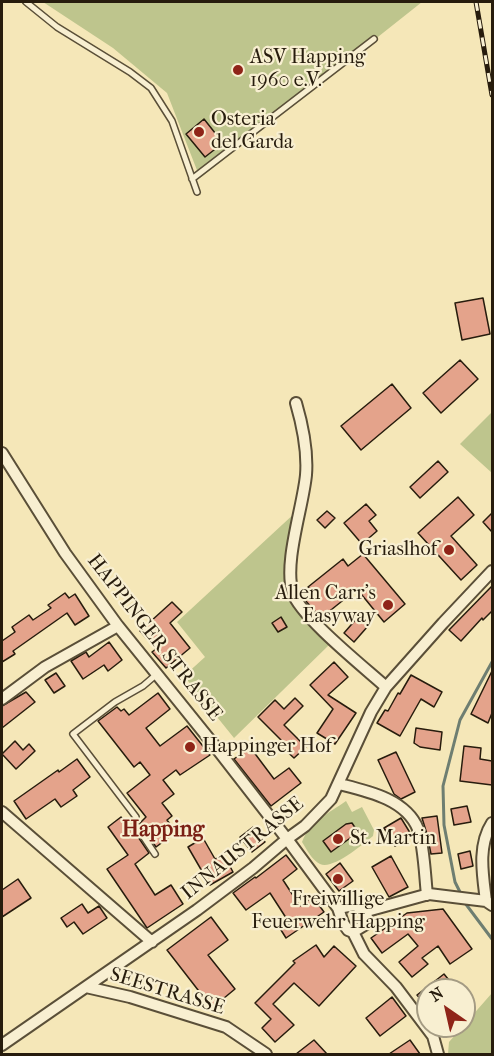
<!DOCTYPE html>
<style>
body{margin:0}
#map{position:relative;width:494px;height:1056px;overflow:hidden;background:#f5e7b8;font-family:"IM FELL French Canon",serif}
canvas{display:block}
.frame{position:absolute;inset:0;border:3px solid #271c0d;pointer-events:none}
.north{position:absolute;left:416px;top:978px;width:60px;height:60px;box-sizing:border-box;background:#f8efd1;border:2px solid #a49b83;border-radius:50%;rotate:326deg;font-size:16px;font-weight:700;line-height:24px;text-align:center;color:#271c0d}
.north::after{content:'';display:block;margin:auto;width:21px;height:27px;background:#8f2418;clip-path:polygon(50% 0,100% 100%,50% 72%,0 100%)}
</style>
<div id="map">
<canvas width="494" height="1056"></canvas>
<div class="frame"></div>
<div class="north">N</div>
</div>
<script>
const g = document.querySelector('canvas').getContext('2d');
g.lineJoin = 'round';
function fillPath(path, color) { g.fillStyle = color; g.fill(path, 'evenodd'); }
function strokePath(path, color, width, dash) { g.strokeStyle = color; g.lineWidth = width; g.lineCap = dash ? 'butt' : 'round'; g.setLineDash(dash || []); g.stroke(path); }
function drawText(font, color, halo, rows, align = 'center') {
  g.font = font + ' "IM FELL French Canon",serif'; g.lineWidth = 4.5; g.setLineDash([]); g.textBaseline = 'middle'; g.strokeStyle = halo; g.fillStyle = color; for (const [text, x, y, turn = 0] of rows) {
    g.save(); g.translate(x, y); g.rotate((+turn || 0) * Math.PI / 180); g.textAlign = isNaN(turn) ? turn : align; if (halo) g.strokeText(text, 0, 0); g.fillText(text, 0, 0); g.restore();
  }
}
fillPath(new Path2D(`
 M 43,2 L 422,2 L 200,178 L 167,93 L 113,48 Z
 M 492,412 L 492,473 L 460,444 Z
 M 296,512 L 290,596 L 329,645 L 234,738 L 184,676 L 205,657 L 177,622 Z
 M 346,801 L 352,812 L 362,807 L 374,830 L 373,836 C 363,844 333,870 320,864 C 312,860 307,850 302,842 C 309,822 329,813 346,801 Z
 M 492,993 L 492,1054 L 448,1054 L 449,1042 Z`), '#bec58d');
strokePath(new Path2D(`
 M 461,894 L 455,882 L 444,825 L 443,786 L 460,720 L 492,662
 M 465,903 L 492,939`), '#6e7e71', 3);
const building = new Path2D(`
 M 204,119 L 223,143 L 205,157 L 186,134 Z
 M 483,298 L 490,334 L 462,340 L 455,303 Z
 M 460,360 L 478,379 L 441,413 L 423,393 Z
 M 392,384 L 411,408 L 361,450 L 341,426 Z
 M 438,461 L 448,472 L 420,498 L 410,487 Z
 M 458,497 L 474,515 L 451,536 L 477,565 L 461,580 L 418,533 Z
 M 366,504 L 376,515 L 369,521 L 377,531 L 362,544 L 344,523 Z
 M 327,511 L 335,518 L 325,528 L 317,520 Z
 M 492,513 L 492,532 L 483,522 Z
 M 363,554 L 405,604 L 384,622 L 357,589 L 321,618 L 304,599 L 313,592 L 308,587 L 343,559 L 348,566 Z
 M 492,586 L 492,611 L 483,620 L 482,618 L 461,641 L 449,630 Z
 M 65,593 L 69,598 L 75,594 L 89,616 L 75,625 L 67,613 L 13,651 L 15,654 L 2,662 L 2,641 L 15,632 L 12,627 L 29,615 L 33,620 L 51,608 L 48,605 Z
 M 172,602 L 182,612 L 170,623 L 190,648 L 166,668 L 152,652 L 156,649 L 140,631 Z
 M 281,617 L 287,627 L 278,632 L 272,623 Z
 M 358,617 L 368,626 L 354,642 L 344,633 Z
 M 109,642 L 122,660 L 108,671 L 104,665 L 83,679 L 71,661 L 86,652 L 89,657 Z
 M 334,662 L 348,677 L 328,695 L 356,713 L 335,744 L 317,733 L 333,709 L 310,685 Z
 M 492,671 L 492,713 L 488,723 L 471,714 Z
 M 56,673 L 65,686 L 54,693 L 45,680 Z
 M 411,675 L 442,692 L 434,707 L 421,699 L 400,736 L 377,723 L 385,710 L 388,711 L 398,693 L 400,694 Z
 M 26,692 L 35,702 L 2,728 L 2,706 Z
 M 158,693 L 170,709 L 146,728 L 160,746 L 187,726 L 210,755 L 180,775 L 176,770 L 163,780 L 174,794 L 162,803 L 172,816 L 167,820 L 176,832 L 156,847 L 140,823 L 146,817 L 127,793 L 150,775 L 140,762 L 134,767 L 98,721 L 117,707 L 121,711 L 124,709 L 129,715 Z
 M 295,698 L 303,706 L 284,725 L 306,747 L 294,758 L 280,745 L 283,742 L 258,717 L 275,700 L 284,709 Z
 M 416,728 L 442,732 L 440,750 L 420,747 L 414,743 Z
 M 15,741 L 23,750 L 29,744 L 35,751 L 16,769 L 2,754 Z
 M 464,746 L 481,748 L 480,759 L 492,761 L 492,785 L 460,781 Z
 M 250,747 L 274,779 L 289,768 L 301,783 L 271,806 L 234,759 Z
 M 396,752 L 415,792 L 401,799 L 394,794 L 378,760 Z
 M 77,759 L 90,777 L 73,790 L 77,796 L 61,807 L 55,799 L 26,819 L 14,801 L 58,770 L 59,772 Z
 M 467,806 L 471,822 L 454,825 L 451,809 Z
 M 437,816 L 442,853 L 431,854 L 427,834 L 422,818 Z
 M 121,817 L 130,830 L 132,828 L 149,853 L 135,864 L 155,895 L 171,885 L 183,904 L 147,928 L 107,869 L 128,855 L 108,827 Z
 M 401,818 L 412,836 L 395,846 L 384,828 Z
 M 352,823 L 356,829 L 353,836 L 331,852 L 323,841 L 346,824 Z
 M 253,827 L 265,842 L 252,852 L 240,837 Z
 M 203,838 L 215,859 L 224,855 L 233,872 L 210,885 L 188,847 Z
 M 470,851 L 473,866 L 461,869 L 458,854 Z
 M 286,855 L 297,869 L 283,880 L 300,906 L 313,897 L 324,912 L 286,938 L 281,930 L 290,924 L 270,893 L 246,910 L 233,893 L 255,877 L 256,878 Z
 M 391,856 L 408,887 L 389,897 L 372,867 Z
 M 340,863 L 353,881 L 339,891 L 326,874 Z
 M 18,879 L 31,898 L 2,917 L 2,890 Z
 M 82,904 L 88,913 L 99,906 L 107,918 L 83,934 L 74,922 L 67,927 L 61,918 Z
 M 443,909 L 472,949 L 450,964 L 438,946 L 422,958 L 428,964 L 412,977 L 399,962 L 418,946 L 408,934 L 382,953 L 371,938 L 407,913 Z
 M 211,917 L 228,940 L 208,955 L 235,989 L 212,1008 L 167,950 Z
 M 316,945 L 324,957 L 334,946 L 356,966 L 319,1006 L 294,983 L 273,1004 L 294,1025 L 275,1042 L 262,1028 L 271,1019 L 255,1003 L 295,963 L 293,961 Z
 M 444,974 L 457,990 L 428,990 L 428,1008 L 417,995 Z
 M 392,997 L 406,1016 L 380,1036 L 366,1018 Z
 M 314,1040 L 327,1054 L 296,1054 Z
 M 410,1040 L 420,1054 L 389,1054 Z`);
fillPath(building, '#e4a38b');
strokePath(building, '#271c0d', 1.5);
const service = new Path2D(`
 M 26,2 L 57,27 L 130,72 L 151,88 L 172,121 L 197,192
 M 192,179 L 374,39
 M 155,854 L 135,824 L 136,817 L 73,734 L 115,702 L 143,686 L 157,674`);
const minor = new Path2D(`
 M 296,403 C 303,427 308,450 306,475 C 303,507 283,564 293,593 C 300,616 365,668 386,687
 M 2,453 L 65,553 L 118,626 L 218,750 L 287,839 L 338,908 L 343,923 L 348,930 L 353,932 L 364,954 L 396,987 L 433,1036 L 438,1054
 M 2,699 L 45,667 L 118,626
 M 339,784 C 367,791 406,799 418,829 C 424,845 425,877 427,895
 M 2,812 L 152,942
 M 486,901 C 483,876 477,846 492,823
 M 338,908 L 354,905 L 367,911 L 366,924 L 353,932
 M 367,911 L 429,894 L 486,901 L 492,905
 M 86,987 L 130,997 L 226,1027 L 266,1054
 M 2,1045 L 197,910 L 253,868 L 287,839 L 305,826 L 331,799 L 371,712 L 386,687 L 443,623 L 492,571`);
strokePath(service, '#5a4f38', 8);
strokePath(minor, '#5a4f38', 14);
strokePath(service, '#f8efd1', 5);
strokePath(minor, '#f8efd1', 10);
const rail = new Path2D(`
 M 476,2 L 492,95`);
strokePath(rail, '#271c0d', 5);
strokePath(rail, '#f8efd1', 3, [9]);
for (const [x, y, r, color] of [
 [238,70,6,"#8f2418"],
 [199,132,6,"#8f2418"],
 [449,550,6,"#8f2418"],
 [388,605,6,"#8f2418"],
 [190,747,6,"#8f2418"],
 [338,839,6,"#8f2418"],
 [338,879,6,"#8f2418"]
]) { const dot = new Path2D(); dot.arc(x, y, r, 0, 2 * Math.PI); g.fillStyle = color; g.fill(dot); strokePath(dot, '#f8efd1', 2); }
drawText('20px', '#271c0d', '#f8efd1', [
 ["ASV Happing",250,58],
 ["1960 e.V.",250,81],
 ["Osteria",211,120],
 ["del Garda",211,143],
 ["Griaslhof",437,550,"right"],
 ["Allen Carr's",376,594,"right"],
 ["Easyway",376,617,"right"],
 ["Happinger Hof",202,747],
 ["St. Martin",350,839],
 ["Freiwillige",338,900,"center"],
 ["Feuerwehr Happing",338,923,"center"]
], 'left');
drawText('20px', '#271c0d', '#f8efd1', [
 ["HAPPINGER STRASSE",154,638,52],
 ["INNAUSTRASSE",243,849,-39],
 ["SEESTRASSE",167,992,17]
]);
drawText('bold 22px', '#7a1f14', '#f8efd1', [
 ["Happing",163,831]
]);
</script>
